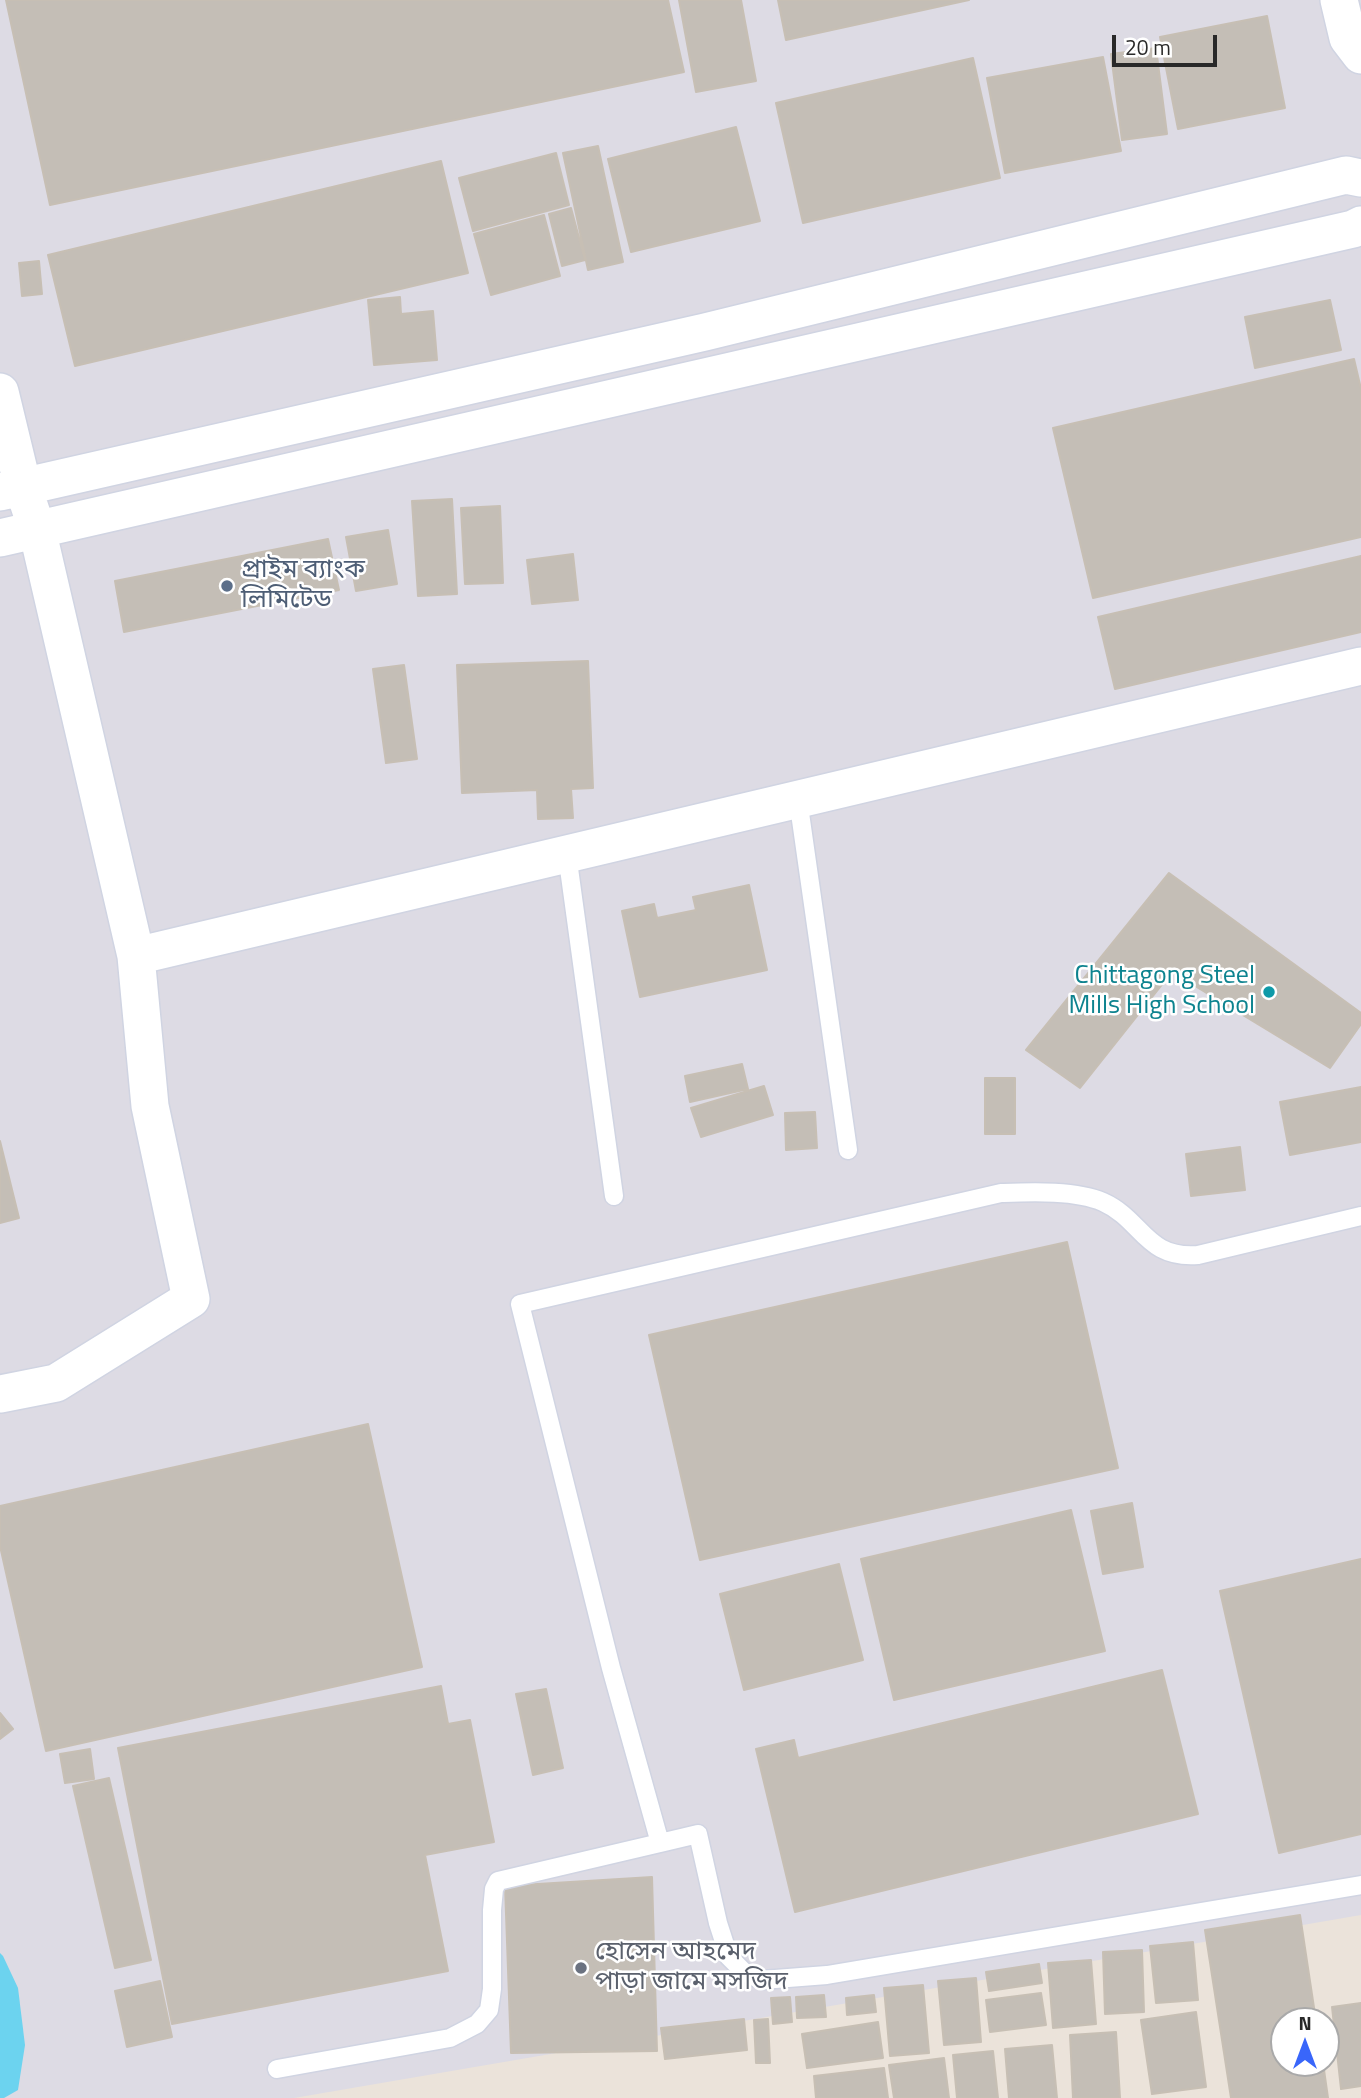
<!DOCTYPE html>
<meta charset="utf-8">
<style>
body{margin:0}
#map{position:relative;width:1361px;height:2098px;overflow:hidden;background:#ebe3da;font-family:"Titillium Web",sans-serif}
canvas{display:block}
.north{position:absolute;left:1270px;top:2007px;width:70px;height:70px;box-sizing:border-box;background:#fff;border:2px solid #a9a9a9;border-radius:50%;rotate:0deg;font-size:19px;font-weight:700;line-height:28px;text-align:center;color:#292929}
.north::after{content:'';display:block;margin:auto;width:24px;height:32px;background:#3966fa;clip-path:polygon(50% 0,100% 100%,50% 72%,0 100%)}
.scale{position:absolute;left:1112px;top:35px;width:105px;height:32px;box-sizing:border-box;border:4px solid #292929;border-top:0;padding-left:9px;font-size:21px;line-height:24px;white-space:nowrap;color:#292929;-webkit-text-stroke:5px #fff;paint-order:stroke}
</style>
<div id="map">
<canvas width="1361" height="2098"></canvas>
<div class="north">N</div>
<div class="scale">20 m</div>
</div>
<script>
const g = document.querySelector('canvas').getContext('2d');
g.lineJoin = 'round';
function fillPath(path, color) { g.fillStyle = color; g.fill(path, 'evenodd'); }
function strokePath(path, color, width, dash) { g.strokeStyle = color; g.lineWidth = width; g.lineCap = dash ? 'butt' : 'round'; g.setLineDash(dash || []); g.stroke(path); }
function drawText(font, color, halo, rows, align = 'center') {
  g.font = font + ' "Titillium Web","Noto Sans Bengali",sans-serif'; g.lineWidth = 5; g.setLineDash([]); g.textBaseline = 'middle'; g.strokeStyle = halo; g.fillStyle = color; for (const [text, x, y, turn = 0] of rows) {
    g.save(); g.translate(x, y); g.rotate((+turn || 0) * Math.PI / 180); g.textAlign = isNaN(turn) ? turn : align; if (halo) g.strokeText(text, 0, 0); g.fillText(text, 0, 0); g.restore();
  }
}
fillPath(new Path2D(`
 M 0,0 L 1361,0 L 1361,1915 L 294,2098 L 0,2098 Z`), '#dddbe4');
fillPath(new Path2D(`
 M 0,1953 L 3,1956 L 18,1988 L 25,2045 L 18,2090 L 4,2098 L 0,2098 Z`), '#6cd3ef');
const building = new Path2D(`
 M 6,0 L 668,0 L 684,72 L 50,205 Z
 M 679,0 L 741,0 L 756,81 L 696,92 Z
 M 778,0 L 969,0 L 786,40 Z
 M 1267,16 L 1285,108 L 1178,129 L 1160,37 Z
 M 1156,48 L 1167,134 L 1122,140 L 1111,54 Z
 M 1103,57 L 1121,151 L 1005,173 L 987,78 Z
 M 973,58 L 1000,178 L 803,223 L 776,103 Z
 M 736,127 L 760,221 L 631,252 L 608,159 Z
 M 598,146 L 623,262 L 588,270 L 563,153 Z
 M 556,153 L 569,205 L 473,231 L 459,178 Z
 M 441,161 L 468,273 L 75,366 L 48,255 Z
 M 571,208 L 585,260 L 562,266 L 549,214 Z
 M 544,215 L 560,276 L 491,295 L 474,234 Z
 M 39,261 L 42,294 L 22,296 L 19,263 Z
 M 400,297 L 401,314 L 433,311 L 437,360 L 374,365 L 368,300 Z
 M 1330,300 L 1341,350 L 1255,368 L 1245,317 Z
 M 1354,359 L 1361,389 L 1361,537 L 1093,598 L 1053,428 Z
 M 452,499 L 457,594 L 418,596 L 412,501 Z
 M 500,506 L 503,583 L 465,584 L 461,508 Z
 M 388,530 L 397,584 L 356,591 L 346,537 Z
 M 328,539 L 339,590 L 124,632 L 115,581 Z
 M 573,554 L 578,600 L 532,604 L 527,560 Z
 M 1361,556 L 1361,632 L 1115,689 L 1098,617 Z
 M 588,661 L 593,788 L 571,789 L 573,818 L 538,819 L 537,790 L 462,793 L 457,665 Z
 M 404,665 L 417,759 L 386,763 L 373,669 Z
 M 1169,873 L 1361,1013 L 1361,1024 L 1330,1068 L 1172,972 L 1080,1088 L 1026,1050 Z
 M 749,885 L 767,970 L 640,997 L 622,911 L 654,904 L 657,918 L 696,910 L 693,897 Z
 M 742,1064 L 748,1089 L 690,1102 L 685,1076 Z
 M 985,1078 L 1015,1078 L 1015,1134 L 985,1134 Z
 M 764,1086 L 773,1115 L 701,1137 L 691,1108 Z
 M 1361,1087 L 1361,1142 L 1290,1155 L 1280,1102 Z
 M 815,1112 L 817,1148 L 786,1150 L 785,1113 Z
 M 0,1141 L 19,1218 L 0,1223 Z
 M 1240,1147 L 1245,1190 L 1191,1196 L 1186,1154 Z
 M 1067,1242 L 1118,1468 L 700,1560 L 649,1335 Z
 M 368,1424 L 422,1667 L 46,1751 L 0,1546 L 0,1506 Z
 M 1132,1503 L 1143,1567 L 1103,1574 L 1091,1511 Z
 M 1071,1510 L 1105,1651 L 894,1700 L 861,1559 Z
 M 1361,1559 L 1361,1834 L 1279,1853 L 1220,1591 Z
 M 839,1564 L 863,1660 L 744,1690 L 720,1594 Z
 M 1162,1670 L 1198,1814 L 795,1912 L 756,1749 L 794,1740 L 798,1758 Z
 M 441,1686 L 448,1724 L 470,1720 L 494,1842 L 425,1855 L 448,1971 L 172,2024 L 118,1748 Z
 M 546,1689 L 563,1768 L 533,1775 L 516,1694 Z
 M 0,1713 L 13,1729 L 0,1739 Z
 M 90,1749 L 94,1779 L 65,1783 L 60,1754 Z
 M 109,1778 L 151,1960 L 115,1968 L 73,1786 Z
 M 652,1877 L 657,2051 L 511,2053 L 505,1886 Z
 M 1300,1915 L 1316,2021 L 1284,2021 L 1284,2063 L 1323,2063 L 1328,2098 L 1231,2098 L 1205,1930 Z
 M 1193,1942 L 1198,2000 L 1156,2003 L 1150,1946 Z
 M 1142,1950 L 1144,2012 L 1105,2014 L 1103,1952 Z
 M 1091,1960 L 1096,2024 L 1053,2028 L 1048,1963 Z
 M 1039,1964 L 1042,1983 L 989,1991 L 986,1972 Z
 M 976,1978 L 981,2042 L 944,2045 L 938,1981 Z
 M 160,1981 L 172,2037 L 127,2047 L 115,1991 Z
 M 923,1985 L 929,2053 L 890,2056 L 884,1988 Z
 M 1041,1993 L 1046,2025 L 990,2032 L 986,2000 Z
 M 824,1995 L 826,2017 L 797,2018 L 796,1997 Z
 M 874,1995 L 876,2012 L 847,2015 L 846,1998 Z
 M 790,1997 L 792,2022 L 773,2024 L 771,1998 Z
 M 1361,2003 L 1361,2086 L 1341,2089 L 1332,2007 Z
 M 1196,2012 L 1206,2087 L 1152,2094 L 1141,2020 Z
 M 744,2019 L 747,2050 L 665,2059 L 661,2028 Z
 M 768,2019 L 770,2063 L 756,2063 L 754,2020 Z
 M 878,2022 L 883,2058 L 807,2068 L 802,2034 Z
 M 1116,2032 L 1120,2098 L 1073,2098 L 1070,2035 Z
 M 1052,2045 L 1057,2098 L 1009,2098 L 1005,2049 Z
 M 993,2051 L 998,2098 L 957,2098 L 953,2055 Z
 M 944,2058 L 949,2098 L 894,2098 L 889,2065 Z
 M 884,2068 L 888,2098 L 816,2098 L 814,2076 Z`);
fillPath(building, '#c4beb6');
strokePath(building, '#c7bfb4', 2);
const lane = new Path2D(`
 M 798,799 L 848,1150
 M 567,854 L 614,1196
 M 660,1843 L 698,1834 L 718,1923 L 729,1957 L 745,1973 L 762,1980 L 827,1975 L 1361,1885
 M 277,2069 L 450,2038 L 477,2024 L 489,2010 L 492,1989 L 492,1910 L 494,1889 L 498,1881 L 660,1843 L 611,1668 L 520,1304 L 1001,1193 C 1030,1192 1076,1190 1103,1202 C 1143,1220 1145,1259 1198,1255 L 1361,1216`);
const street = new Path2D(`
 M 1339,0 L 1348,38 L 1361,55
 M 0,392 L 23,487 L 37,529 L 136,956 L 150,1106 L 191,1299 L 56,1383 L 0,1394
 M 0,492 L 705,332 L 1346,175 L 1361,178
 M 0,538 L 1353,229 L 1361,225
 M 136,956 L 1361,666`);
strokePath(lane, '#d0d4e2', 21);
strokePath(street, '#d0d4e2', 40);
strokePath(lane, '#fff', 18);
strokePath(street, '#fff', 37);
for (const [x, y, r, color] of [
 [227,586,7,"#5c6f8a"],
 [1269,992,7,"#0f9aa8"],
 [581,1968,7,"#6b7280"]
]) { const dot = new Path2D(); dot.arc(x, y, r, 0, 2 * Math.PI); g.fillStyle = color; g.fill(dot); strokePath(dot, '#fff', 2.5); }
drawText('26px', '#4e5e75', '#fff', [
 ["প্রাইম ব্যাংক",241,571],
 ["লিমিটেড",241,601]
], 'left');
drawText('26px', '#0d838f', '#fff', [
 ["Chittagong Steel",1255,977],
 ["Mills High School",1255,1007]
], 'right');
drawText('26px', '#5b616d', '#fff', [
 ["হোসেন আহমেদ",595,1953],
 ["পাড়া জামে মসজিদ",595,1983]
], 'left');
</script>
